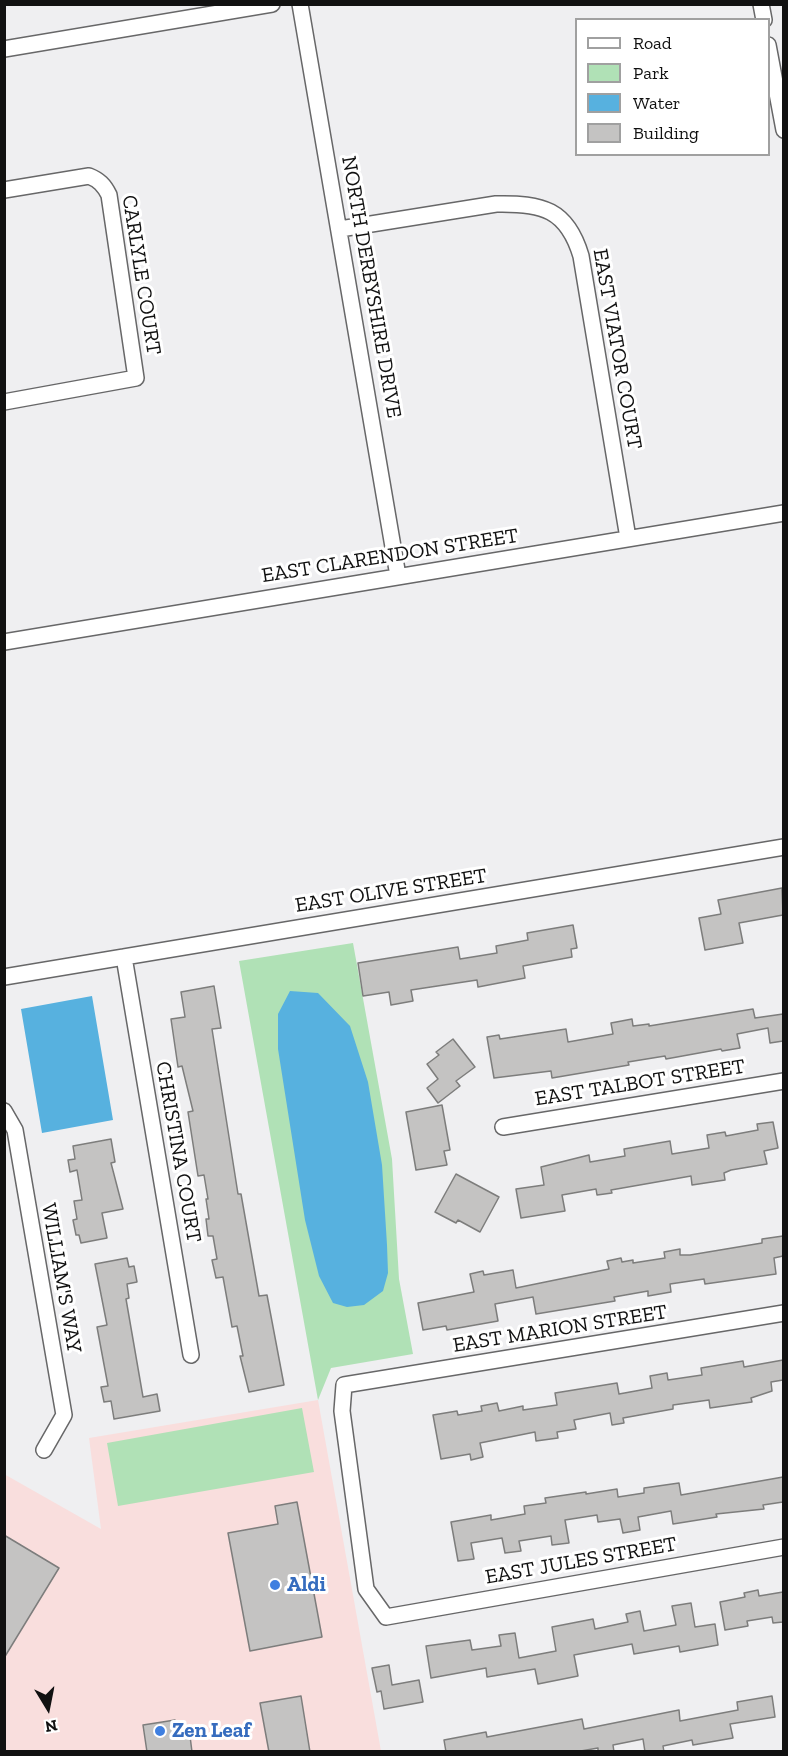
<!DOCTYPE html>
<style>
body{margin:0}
#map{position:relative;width:788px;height:1756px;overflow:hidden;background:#efeff1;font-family:"Zilla Slab",serif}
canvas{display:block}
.frame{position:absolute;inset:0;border:6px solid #111;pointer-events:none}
.legend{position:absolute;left:575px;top:18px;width:195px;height:138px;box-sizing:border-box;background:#fff;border:2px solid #a0a0a0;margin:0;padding:8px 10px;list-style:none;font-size:18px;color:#111}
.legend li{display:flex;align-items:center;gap:12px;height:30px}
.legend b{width:30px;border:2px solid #a0a0a0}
.north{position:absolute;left:18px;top:1678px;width:60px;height:60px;-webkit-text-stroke:4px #fff;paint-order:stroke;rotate:170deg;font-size:16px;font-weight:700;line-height:24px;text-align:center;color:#111}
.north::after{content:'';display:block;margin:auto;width:21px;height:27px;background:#111;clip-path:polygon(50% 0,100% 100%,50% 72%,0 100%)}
</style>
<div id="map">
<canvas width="788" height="1756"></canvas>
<div class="frame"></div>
<ul class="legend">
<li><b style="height:8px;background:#fff"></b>Road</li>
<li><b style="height:16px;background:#b0e1b6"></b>Park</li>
<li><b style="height:16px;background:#57b1df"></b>Water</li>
<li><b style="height:16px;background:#c4c3c2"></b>Building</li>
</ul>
<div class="north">N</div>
</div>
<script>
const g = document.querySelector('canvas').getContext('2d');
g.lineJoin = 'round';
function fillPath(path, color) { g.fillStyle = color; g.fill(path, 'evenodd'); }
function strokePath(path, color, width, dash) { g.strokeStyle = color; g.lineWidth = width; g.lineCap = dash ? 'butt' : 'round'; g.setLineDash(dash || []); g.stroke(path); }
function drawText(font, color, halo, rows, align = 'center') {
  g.font = font + ' "Zilla Slab",serif'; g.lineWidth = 6; g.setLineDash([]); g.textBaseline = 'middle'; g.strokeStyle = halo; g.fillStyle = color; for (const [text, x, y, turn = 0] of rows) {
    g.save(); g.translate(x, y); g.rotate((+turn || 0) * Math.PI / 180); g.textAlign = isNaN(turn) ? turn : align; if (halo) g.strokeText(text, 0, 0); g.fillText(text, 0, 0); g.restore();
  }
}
fillPath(new Path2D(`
 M 318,1400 L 381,1751 L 5,1751 L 4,1474 L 101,1529 L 89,1438 Z`), '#f9dedd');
fillPath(new Path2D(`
 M 353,943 L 392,1159 L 399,1279 L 413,1354 L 331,1368 L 318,1400 L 239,961 Z
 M 302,1408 L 314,1472 L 118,1506 L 107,1443 Z`), '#b0e1b6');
fillPath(new Path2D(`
 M 290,991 L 318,993 L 350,1026 L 368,1082 L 382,1165 L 387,1245 L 388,1273 L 383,1291 L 364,1305 L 347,1307 L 333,1303 L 319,1276 L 305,1220 L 278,1049 L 278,1014 Z
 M 92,996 L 113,1120 L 42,1133 L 21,1009 Z`), '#57b1df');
const building = new Path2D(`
 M 782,888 L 783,915 L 739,923 L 743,943 L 705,950 L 699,918 L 721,914 L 718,900 Z
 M 573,925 L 577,948 L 571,949 L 572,957 L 523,966 L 525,978 L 478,987 L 477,980 L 411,990 L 413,1001 L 391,1005 L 389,992 L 363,996 L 358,963 L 458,947 L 460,959 L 497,953 L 496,946 L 528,940 L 527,933 Z
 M 214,986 L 221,1028 L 212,1029 L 238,1194 L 241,1194 L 259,1296 L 267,1295 L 284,1385 L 249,1392 L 240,1356 L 243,1356 L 237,1326 L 232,1327 L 223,1277 L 216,1278 L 212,1260 L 217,1259 L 213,1236 L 208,1236 L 206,1219 L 209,1219 L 206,1199 L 208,1199 L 204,1175 L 198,1176 L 188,1112 L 193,1111 L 182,1066 L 178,1067 L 171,1019 L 185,1017 L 181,992 Z
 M 753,1009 L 755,1018 L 783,1014 L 783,1041 L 770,1043 L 768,1028 L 737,1034 L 740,1048 L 722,1051 L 721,1049 L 666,1059 L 665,1056 L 628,1062 L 629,1065 L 552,1078 L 551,1071 L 494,1078 L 487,1037 L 499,1035 L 500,1039 L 566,1029 L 568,1042 L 613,1034 L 611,1023 L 632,1019 L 633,1026 L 649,1024 L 649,1026 Z
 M 453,1039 L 475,1067 L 456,1081 L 460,1086 L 438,1103 L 427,1088 L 438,1079 L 427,1064 L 439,1055 L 436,1052 Z
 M 442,1105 L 450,1150 L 444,1151 L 447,1165 L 416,1170 L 406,1112 Z
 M 773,1122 L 778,1148 L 764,1151 L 767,1164 L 731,1170 L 724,1173 L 725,1180 L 692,1185 L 691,1176 L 611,1190 L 612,1193 L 597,1195 L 596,1189 L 562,1195 L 565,1211 L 521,1218 L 516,1189 L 544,1185 L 541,1167 L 589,1155 L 590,1162 L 625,1156 L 624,1149 L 670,1141 L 672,1154 L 709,1148 L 707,1135 L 725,1132 L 726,1136 L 758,1130 L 757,1124 Z
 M 111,1139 L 115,1162 L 111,1163 L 123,1209 L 102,1213 L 107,1238 L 81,1243 L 79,1235 L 76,1235 L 73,1220 L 77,1219 L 74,1201 L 82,1200 L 77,1170 L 70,1172 L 68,1160 L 75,1159 L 73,1146 Z
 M 456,1174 L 499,1197 L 480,1232 L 458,1220 L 456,1223 L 435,1212 Z
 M 783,1236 L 783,1256 L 774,1258 L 776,1274 L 705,1284 L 704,1279 L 670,1284 L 671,1292 L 648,1296 L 648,1291 L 614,1297 L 615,1301 L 536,1314 L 533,1297 L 495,1304 L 498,1321 L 447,1330 L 446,1326 L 423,1330 L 418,1303 L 474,1292 L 470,1274 L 483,1271 L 484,1275 L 513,1270 L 516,1288 L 609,1269 L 607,1261 L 621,1258 L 622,1262 L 633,1260 L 633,1263 L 665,1258 L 664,1252 L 680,1249 L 680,1255 L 690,1255 L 762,1243 L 762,1239 Z
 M 127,1258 L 129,1267 L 134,1266 L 137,1282 L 127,1284 L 129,1298 L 126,1299 L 143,1397 L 157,1394 L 160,1411 L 114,1419 L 111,1401 L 104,1402 L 101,1387 L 108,1386 L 97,1327 L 107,1325 L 95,1264 Z
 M 783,1360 L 783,1380 L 771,1382 L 772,1391 L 751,1398 L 752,1402 L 710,1408 L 709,1400 L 673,1405 L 673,1409 L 623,1418 L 624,1423 L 612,1425 L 610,1413 L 574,1420 L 576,1429 L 557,1432 L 558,1438 L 536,1441 L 535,1432 L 480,1443 L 483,1457 L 471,1460 L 470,1454 L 441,1459 L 433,1415 L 457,1411 L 458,1415 L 482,1411 L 481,1406 L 497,1403 L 499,1411 L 523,1406 L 523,1410 L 557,1405 L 555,1393 L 617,1383 L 619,1394 L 652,1388 L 650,1376 L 667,1373 L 668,1380 L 702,1375 L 701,1368 L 743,1361 L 744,1367 Z
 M 783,1477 L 783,1502 L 763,1505 L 764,1509 L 716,1514 L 717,1517 L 673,1524 L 671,1511 L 638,1517 L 640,1530 L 623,1533 L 620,1519 L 598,1522 L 597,1515 L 565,1520 L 569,1543 L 552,1545 L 551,1536 L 519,1541 L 521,1551 L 505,1553 L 502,1538 L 471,1543 L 474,1559 L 458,1561 L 451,1522 L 491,1515 L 491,1520 L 525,1514 L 524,1506 L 546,1503 L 545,1498 L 586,1492 L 586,1494 L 617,1489 L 618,1497 L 644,1493 L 644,1488 L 679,1483 L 681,1495 Z
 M 297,1502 L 322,1637 L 250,1651 L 228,1533 L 278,1524 L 275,1506 Z
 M 4,1535 L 59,1568 L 4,1658 Z
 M 758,1590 L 759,1596 L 783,1592 L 783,1622 L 773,1623 L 772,1617 L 747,1621 L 748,1626 L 725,1630 L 720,1602 L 745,1597 L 744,1593 Z
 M 691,1603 L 695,1627 L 715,1624 L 718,1645 L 680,1652 L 679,1646 L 634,1654 L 632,1644 L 574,1655 L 578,1676 L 538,1684 L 535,1669 L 487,1677 L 486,1668 L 431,1678 L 426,1646 L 470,1640 L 472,1650 L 501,1646 L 499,1635 L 515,1633 L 519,1658 L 556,1651 L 552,1627 L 593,1619 L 595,1629 L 628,1622 L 626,1614 L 640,1611 L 644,1631 L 676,1625 L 672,1606 Z
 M 389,1665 L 392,1685 L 419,1680 L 423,1702 L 384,1709 L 381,1691 L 377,1692 L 372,1668 Z
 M 301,1696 L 310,1752 L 269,1752 L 260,1703 Z
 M 772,1696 L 775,1717 L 730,1724 L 733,1738 L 693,1745 L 692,1740 L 663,1746 L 664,1752 L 645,1752 L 643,1739 L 613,1745 L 614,1752 L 598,1752 L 598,1748 L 575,1752 L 446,1752 L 444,1740 L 486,1732 L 487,1737 L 582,1719 L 584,1729 L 679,1710 L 680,1721 L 738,1710 L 737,1702 Z
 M 175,1720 L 178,1738 L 190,1736 L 192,1752 L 147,1752 L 143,1725 Z`);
fillPath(building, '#c4c3c2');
strokePath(building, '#7d7d7c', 1.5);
const minor = new Path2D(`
 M 300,4 L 398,576
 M 761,4 L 764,20
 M 768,45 L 784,130
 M 4,49 L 272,4
 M 4,190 L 89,176 C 99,180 104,185 109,195 L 136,378 L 4,402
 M 340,229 L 496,204 C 542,203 567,209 581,256 L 628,538
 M 4,642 L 784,513
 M 124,957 L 191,1355
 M 4,977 L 784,847
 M 4,1111 L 15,1130 L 64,1415 L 44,1450
 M 503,1127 L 784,1081
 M 784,1313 L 344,1385 L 342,1411 L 366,1589 L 386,1617 L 784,1547`);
strokePath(minor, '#676768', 18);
strokePath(minor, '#fff', 15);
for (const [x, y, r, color] of [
 [275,1585,6,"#3f7fe0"],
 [160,1731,6,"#3f7fe0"]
]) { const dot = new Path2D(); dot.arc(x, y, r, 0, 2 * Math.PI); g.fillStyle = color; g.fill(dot); strokePath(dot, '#fff', 2); }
drawText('21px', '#111', '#fff', [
 ["CARLYLE COURT",141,275,81],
 ["NORTH DERBYSHIRE DRIVE",371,287,80],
 ["EAST VIATOR COURT",617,349,80],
 ["EAST CLARENDON STREET",390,556,-9],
 ["EAST OLIVE STREET",391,891,-9],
 ["EAST TALBOT STREET",640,1083,-9],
 ["CHRISTINA COURT",178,1152,80],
 ["WILLIAM'S WAY",61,1278,80],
 ["EAST MARION STREET",560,1329,-9],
 ["EAST JULES STREET",581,1561,-10]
]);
drawText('bold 21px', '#366cbe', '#fff', [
 ["Aldi",287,1585],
 ["Zen Leaf",172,1731]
], 'left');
</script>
